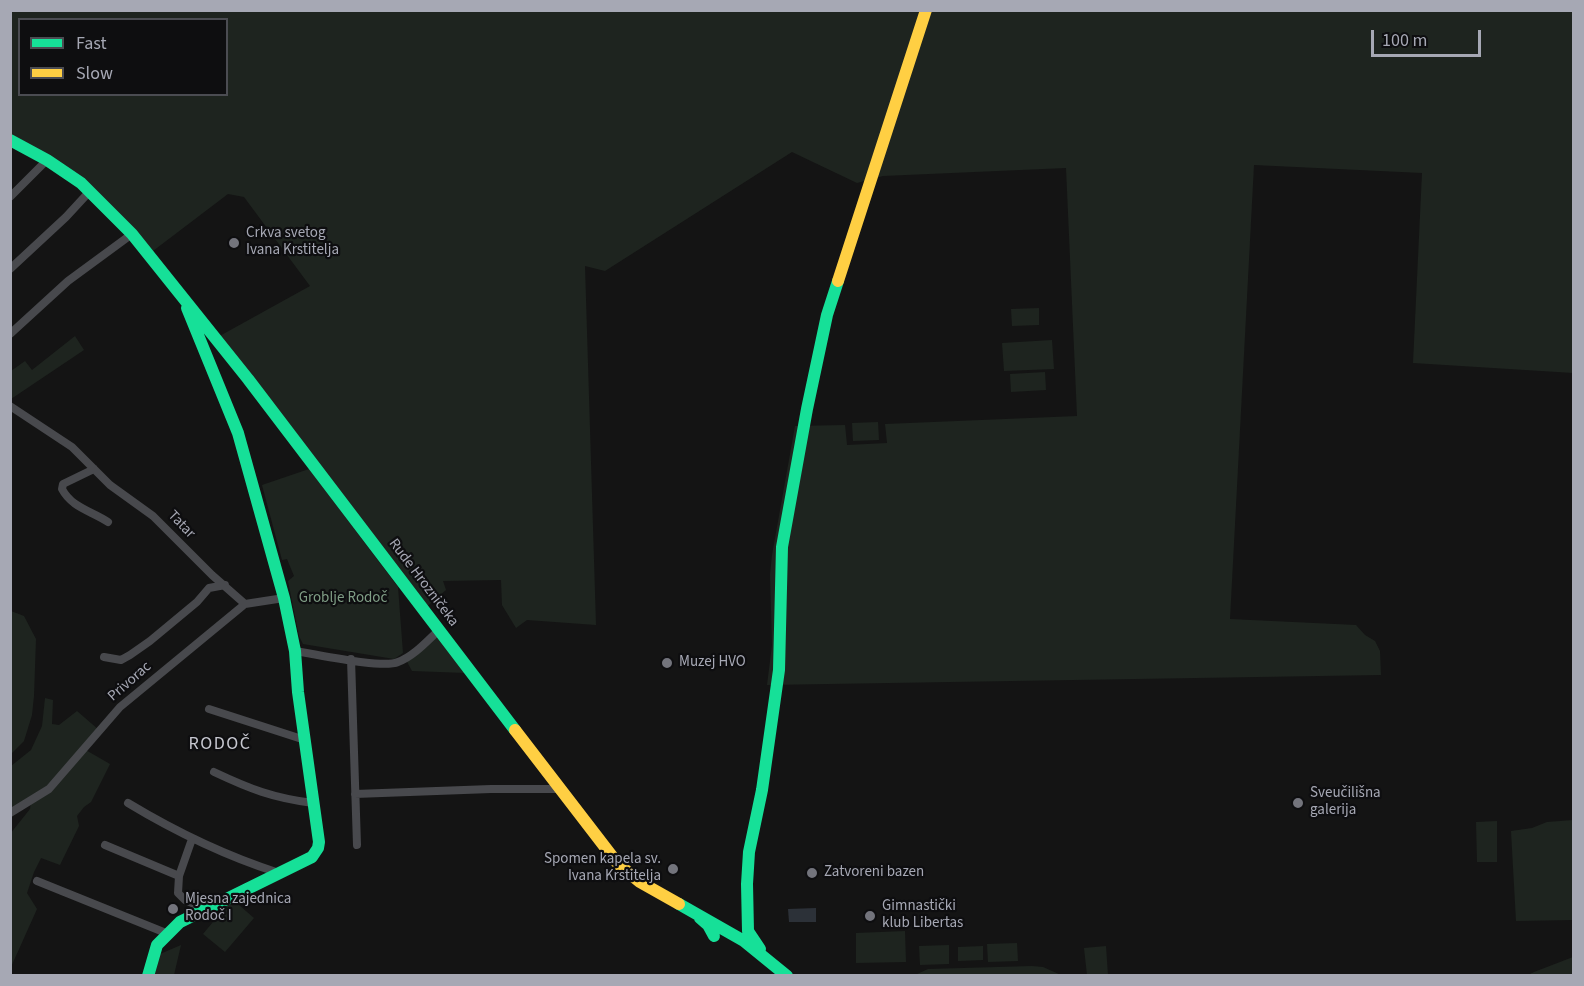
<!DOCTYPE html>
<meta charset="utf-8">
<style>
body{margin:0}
#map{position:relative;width:1584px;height:986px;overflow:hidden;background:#141414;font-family:"Source Sans 3",sans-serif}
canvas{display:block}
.frame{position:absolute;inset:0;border:12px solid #a6a8b4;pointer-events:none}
.legend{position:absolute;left:18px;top:18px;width:210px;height:78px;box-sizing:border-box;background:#0e0e10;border:2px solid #4b4c52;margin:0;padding:8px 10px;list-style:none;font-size:18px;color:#a6a8b4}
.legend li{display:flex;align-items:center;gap:12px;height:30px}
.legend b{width:30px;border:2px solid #4b4c52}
.scale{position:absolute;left:1371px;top:30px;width:110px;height:27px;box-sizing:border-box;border:3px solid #a6a8b4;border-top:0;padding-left:8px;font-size:18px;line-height:21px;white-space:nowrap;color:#a6a8b4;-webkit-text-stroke:4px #0e0e10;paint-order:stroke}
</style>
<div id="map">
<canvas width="1584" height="986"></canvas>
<div class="frame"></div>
<ul class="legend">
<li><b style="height:8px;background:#16e098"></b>Fast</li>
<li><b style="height:8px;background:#ffcf43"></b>Slow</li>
</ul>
<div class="scale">100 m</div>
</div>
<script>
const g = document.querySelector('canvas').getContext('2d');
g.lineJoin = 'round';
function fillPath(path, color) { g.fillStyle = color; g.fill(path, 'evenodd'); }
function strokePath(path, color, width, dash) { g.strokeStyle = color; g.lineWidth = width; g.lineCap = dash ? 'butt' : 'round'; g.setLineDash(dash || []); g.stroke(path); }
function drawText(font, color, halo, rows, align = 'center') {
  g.font = font + ' "Source Sans 3",sans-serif'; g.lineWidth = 4.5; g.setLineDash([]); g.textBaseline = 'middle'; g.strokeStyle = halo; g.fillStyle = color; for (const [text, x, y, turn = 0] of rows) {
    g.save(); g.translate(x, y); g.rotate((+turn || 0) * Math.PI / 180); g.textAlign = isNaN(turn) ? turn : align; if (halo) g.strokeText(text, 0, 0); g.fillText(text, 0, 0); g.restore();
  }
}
fillPath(new Path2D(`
 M 11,11 L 1573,11 L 1573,373 L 1413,363 L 1422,173 L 1254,165 L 1230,619 L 1356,625 L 1365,635 L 1375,641 L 1380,651 L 1381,675 L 767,685 L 772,645 L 770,575 L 772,555 L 795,426 L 845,425 L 847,445 L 887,443 L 885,424 L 1077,416 L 1066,168 L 883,176 L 857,183 L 792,152 L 605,271 L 585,266 L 596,625 L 527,620 L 516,628 L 502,605 L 501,580 L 443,581 L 446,590 L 424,609 L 216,338 L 310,286 L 244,197 L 228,194 L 149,254 L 119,217 L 11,139 ZM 20,20 L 226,20 L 226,94 L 20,94 Z
 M 1039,308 L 1039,325 L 1012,326 L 1011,309 Z
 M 75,336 L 84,350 L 11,399 L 11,371 L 25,361 L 32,370 Z
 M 1052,340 L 1054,369 L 1004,371 L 1002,343 Z
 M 1045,372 L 1046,390 L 1011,392 L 1010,374 Z
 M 878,422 L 879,440 L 853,441 L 852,423 Z
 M 309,469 L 398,587 L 403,653 L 394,659 L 303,644 L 299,636 L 288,581 L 294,576 L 287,559 L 282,560 L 262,485 Z
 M 11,611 L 24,616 L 36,639 L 34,696 L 32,715 L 24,741 L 11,754 Z
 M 439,630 L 466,673 L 412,671 L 405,658 Z
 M 45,698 L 53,700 L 52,724 L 59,725 L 77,711 L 99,730 L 84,749 L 110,764 L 91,802 L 84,807 L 77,816 L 79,826 L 60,865 L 41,858 L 34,872 L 27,893 L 37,909 L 11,967 L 10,834 L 30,809 L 31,802 L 11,813 L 11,766 L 31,750 L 42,726 Z
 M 1573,820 L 1573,920 L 1516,921 L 1511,831 L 1532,828 L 1547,822 Z
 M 1497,821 L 1497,862 L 1477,862 L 1476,822 Z
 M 232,899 L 254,918 L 225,952 L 203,934 Z
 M 905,931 L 906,962 L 856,963 L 856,933 Z
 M 1017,943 L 1018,961 L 988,962 L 987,944 Z
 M 181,945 L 174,975 L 151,976 L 153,957 Z
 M 949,945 L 949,964 L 920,965 L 919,946 Z
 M 983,946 L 983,960 L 958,961 L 958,947 Z
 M 1106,946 L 1108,975 L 1087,975 L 1084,948 Z
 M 1573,957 L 1573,975 L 1528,975 L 1534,972 Z
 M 1032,966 L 1043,967 L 1061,975 L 915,975 L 928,969 Z`), '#1e241f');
fillPath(new Path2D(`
 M 816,908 L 816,922 L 789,922 L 788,909 Z`), '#2c3138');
strokePath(new Path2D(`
 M 10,197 L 47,160
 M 10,269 L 66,217 L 90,191
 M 10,334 L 68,281 L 132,234
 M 10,406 L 72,447 L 110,485 L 153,516 L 212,575 L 245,604
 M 94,469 L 63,484 L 62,489 C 72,508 92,511 108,522
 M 295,651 C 316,654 382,669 398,662 C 414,656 427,641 439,630
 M 104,657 L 121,660 L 130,655 L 150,641 L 197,602 L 209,588 L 225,585
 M 351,659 L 357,845
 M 209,709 L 305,740
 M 214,772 C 250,789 273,798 313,803
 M 355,794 L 491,789 L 562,789
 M 128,803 C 176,832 226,856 279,873
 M 10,813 L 49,789 L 120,707 L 245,604 L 284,598
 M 192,839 L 179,876 L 178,893 L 185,900 L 206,909
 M 105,845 L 179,876
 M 37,881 L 166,933`), '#48494d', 8);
strokePath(new Path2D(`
 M 10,140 L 47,160 L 81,183 L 132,234 L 248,379 L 515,730
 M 679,904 L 744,941 L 787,976
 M 700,918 L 708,925 L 714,936
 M 760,949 L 748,931 L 747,884 L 749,852 L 762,790 L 779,670 L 782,547 L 807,409 L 827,315 L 838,281
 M 148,976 L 157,945 L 180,922 L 312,857 L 318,848 L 319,842 L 298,692 L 295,651 L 284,598 L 238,433 L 187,308`), '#16e098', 12);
strokePath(new Path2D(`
 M 838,281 L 926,10
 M 515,730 L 618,864 L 640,882 L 679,904`), '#ffcf43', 12);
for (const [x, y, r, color] of [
 [234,243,6,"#73747c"],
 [667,663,6,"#73747c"],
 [1298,803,6,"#73747c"],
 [673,869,6,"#73747c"],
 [812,873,6,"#73747c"],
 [173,909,6,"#73747c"],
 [870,916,6,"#73747c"]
]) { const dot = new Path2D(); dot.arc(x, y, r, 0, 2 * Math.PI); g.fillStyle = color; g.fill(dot); strokePath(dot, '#0e0e10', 2); }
drawText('15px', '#a6a8b4', '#0e0e10', [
 ["Crkva svetog",246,234],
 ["Ivana Krstitelja",246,251],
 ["Muzej HVO",679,663],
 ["Sveučilišna",1310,794],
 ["galerija",1310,811],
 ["Spomen kapela sv.",661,860,"right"],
 ["Ivana Krstitelja",661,877,"right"],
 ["Zatvoreni bazen",824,873],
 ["Mjesna zajednica",185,900],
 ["Rodoč I",185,917],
 ["Gimnastički",882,907],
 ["klub Libertas",882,924]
], 'left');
drawText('15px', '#a6a8b4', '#0e0e10', [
 ["Tatar",181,525,46],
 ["Rude Hrozničeka",423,583,53],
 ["Privorac",130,682,-41]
]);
drawText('15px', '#7f9d85', '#0e0e10', [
 ["Groblje Rodoč",343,599]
]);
g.letterSpacing = '1.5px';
drawText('18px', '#c7c8d0', '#0e0e10', [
 ["RODOČ",220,745]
]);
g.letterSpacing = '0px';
</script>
